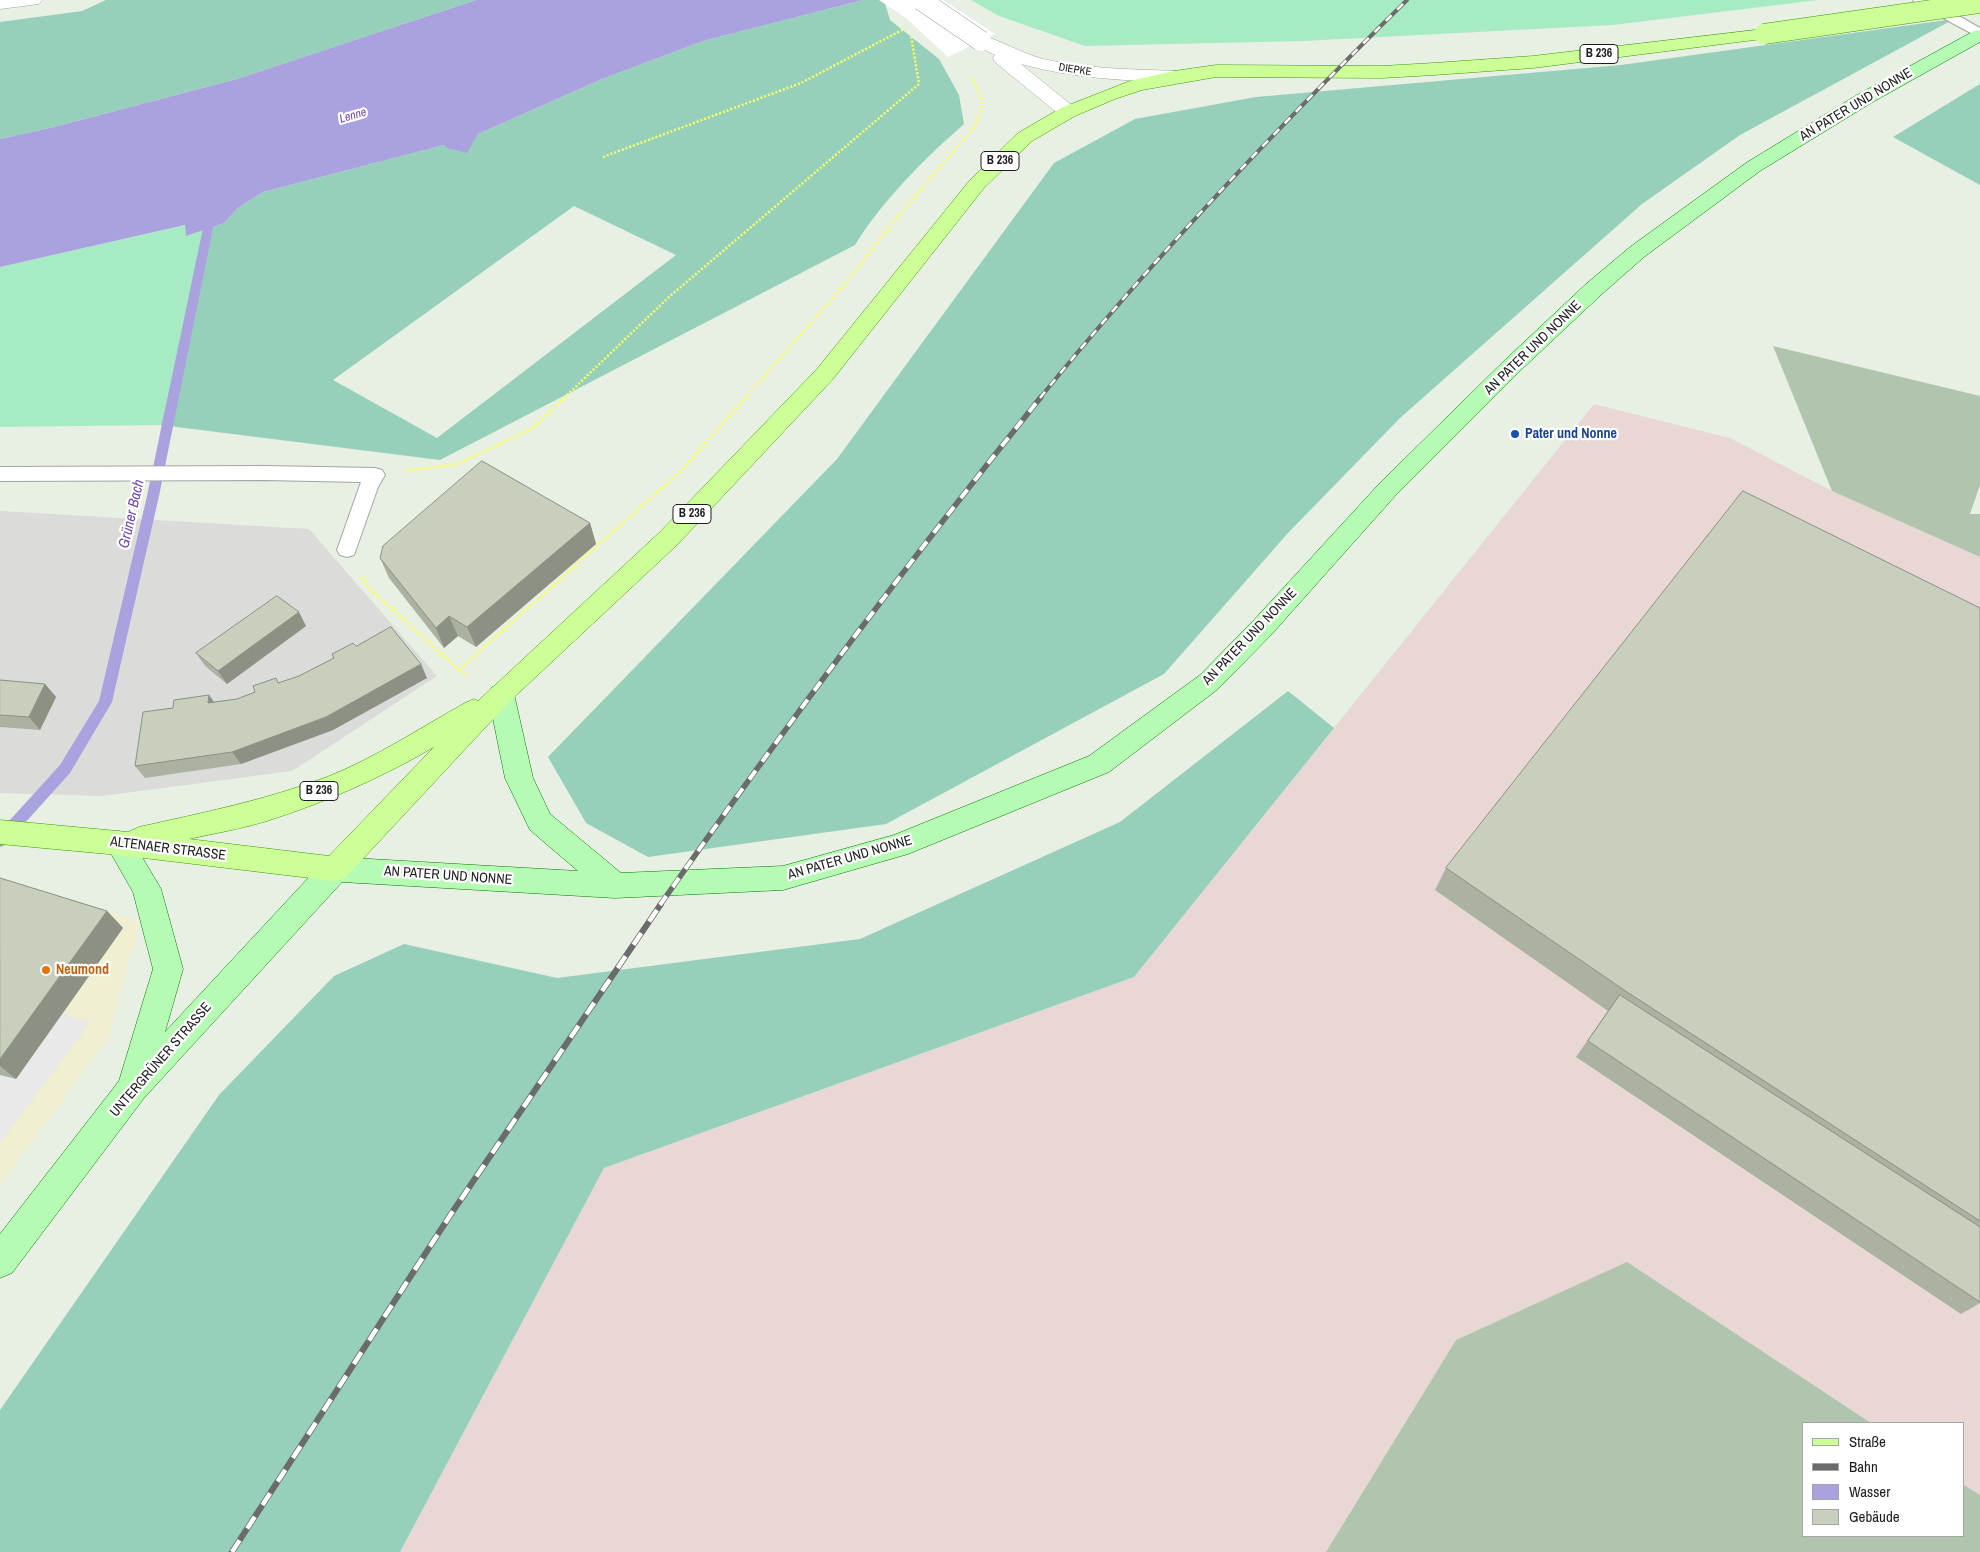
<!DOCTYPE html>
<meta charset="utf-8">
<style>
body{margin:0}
#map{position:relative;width:1980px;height:1552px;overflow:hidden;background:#e8efe3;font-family:"Archivo Narrow",sans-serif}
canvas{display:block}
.legend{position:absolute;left:1802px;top:1422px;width:162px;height:115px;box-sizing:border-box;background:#fff;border:1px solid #a5a5a5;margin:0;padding:6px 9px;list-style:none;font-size:15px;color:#1d1d1d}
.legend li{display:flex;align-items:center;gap:10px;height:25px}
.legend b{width:25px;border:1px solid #a5a5a5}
</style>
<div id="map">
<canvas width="1980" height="1552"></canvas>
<ul class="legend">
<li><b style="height:6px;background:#cdff98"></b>Straße</li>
<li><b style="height:6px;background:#6b6b6b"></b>Bahn</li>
<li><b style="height:14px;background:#aaa2de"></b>Wasser</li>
<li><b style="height:14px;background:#c8cfbc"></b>Gebäude</li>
</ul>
</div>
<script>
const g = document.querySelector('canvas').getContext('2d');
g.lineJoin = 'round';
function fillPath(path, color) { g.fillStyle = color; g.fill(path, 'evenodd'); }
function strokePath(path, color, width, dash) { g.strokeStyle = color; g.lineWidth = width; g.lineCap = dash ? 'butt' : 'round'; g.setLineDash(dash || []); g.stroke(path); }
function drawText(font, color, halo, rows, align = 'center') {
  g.font = font + ' "Archivo Narrow",sans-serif'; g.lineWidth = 4.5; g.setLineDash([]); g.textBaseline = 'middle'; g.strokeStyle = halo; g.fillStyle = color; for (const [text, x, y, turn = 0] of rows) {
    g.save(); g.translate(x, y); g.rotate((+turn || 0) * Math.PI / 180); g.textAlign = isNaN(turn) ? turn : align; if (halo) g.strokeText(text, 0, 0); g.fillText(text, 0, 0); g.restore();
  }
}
fillPath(new Path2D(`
 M 0,511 L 309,529 L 437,676 L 292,771 L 102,796 L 0,793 Z`), '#dbdbda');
fillPath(new Path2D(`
 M 0,885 L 118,914 L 140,922 L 108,1039 L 0,1185 Z`), '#f1efd1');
fillPath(new Path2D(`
 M 1594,404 L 1730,438 L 1832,491 L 1980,557 L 1980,1495 L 1964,1485 L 1964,1423 L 1871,1423 L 1627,1263 L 1456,1340 L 1326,1552 L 400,1552 L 604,1168 L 1134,977 Z`), '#e8d7d4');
fillPath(new Path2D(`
 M 1773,346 L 1980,396 L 1980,485 L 1970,514 L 1980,514 L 1980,557 L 1832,491 Z
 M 1627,1262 L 1871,1423 L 1804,1423 L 1804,1536 L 1964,1536 L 1964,1485 L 1980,1495 L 1980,1552 L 1326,1552 L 1456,1340 Z`), '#b0c4ae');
fillPath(new Path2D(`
 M 971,0 L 1818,0 L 1613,25 L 1303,41 L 1085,46 L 999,16 Z
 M 186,225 L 186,236 L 208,228 L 161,425 L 0,427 L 0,267 Z`), '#a7ebc4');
fillPath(new Path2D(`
 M 106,0 L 476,0 L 237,79 L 54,127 L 0,139 L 0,22 L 82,11 Z
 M 863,0 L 884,0 L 890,20 L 939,59 L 959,95 L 964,124 C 924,159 883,200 855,245 L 440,460 L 161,425 L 208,228 L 224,223 L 239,207 L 263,192 L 444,145 L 478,134 L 602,79 L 703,41 ZM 574,206 L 676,255 L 437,438 L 333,380 Z
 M 1954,19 L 1740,135 L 1642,204 L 1400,418 L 1288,533 L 1164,674 L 886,824 L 648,857 L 586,823 L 548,757 L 837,459 L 1054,163 L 1135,119 L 1256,97 L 1621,65 Z
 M 1980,84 L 1980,185 L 1893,137 Z
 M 1288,691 L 1334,728 L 1134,977 L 604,1168 L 400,1552 L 0,1552 L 0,1410 L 219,1095 L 334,976 L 404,944 L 557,978 L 860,939 L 1120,822 Z`), '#96d0ba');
fillPath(new Path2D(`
 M 63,1013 L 90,1023 L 0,1143 L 0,1075 Z`), '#e9e9e9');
fillPath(new Path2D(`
 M 476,0 L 863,0 L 703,41 L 602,79 L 478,134 L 467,153 L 447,148 L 444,145 L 263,192 L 239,207 L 224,223 L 186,236 L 185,225 L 0,267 L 0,139 L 54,127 L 237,79 Z`), '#aaa2de');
fillPath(new Path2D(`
 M 879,0 L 943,0 L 995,34 L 948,57 L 906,18 Z`), '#fff');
fillPath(new Path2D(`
 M 201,210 L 206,213 L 213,228 L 159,496 L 112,702 L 70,773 L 5,845 L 0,847 L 0,831 L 60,765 L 99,701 L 147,496 L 203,228 L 196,213 Z`), '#aaa2de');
const lane = new Path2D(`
 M 1913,0 L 1931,0 L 1980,28 L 1980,38 L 1915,3 Z
 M 265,466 L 375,468 L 382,470 L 385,475 L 378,487 L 354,555 L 347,557 L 340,555 L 337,550 L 361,482 L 265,480 L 0,481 L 0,467 Z`);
const street = new Path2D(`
 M 0,0 L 42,0 L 39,4 L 0,9 Z
 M 981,35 C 1002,41 1021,53 1043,59 C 1086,69 1130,69 1174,71 L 1181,73 L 1183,77 L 1181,81 L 1174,83 C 1122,80 1071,78 1021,64 L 1075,108 L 1078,112 L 1075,116 L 1068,118 L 1061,116 L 995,62 L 993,58 L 995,55 L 975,45 L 972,41 L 975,37 Z`);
const secondary = new Path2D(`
 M 1980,30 L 1980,42 L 1871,103 L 1760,171 L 1644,257 L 1602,294 L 1522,369 L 1395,496 L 1271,635 L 1218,689 L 1109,772 L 908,854 L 783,890 L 615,898 L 342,882 L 144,1098 L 12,1273 L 0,1278 L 0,1234 L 119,1081 L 153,969 L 133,892 L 105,843 L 109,835 L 119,831 L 129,835 L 161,889 L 183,969 L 165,1032 L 325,860 L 335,857 L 578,871 L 530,830 L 505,778 L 488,694 L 492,687 L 501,684 L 510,687 L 514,694 L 533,778 L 550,814 L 621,873 L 783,866 L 894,835 L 1089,756 L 1200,675 L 1253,621 L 1379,484 L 1506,359 L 1586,284 L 1630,247 L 1746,163 L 1857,95 L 1974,31 Z`);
const primary = new Path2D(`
 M 1764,29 L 1770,30 L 1773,34 L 1770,38 L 1533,68 L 1434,75 L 1382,78 L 1216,77 L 1142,90 L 1115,99 L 1075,116 L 1032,141 L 984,188 L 833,379 L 678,544 L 510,701 L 345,878 L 335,881 L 119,855 L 0,844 L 0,820 L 128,832 L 139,827 C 202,813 266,800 327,777 C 375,758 420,728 465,703 L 474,699 L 478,701 L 660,532 L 817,369 L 970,180 L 1018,133 L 1061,108 L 1130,81 L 1174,71 L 1216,65 L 1382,66 L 1434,63 L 1533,56 ZM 434,747 L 329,856 L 189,839 C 215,833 242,829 267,821 C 326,802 381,778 434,747 Z`);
strokePath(lane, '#a4a4a4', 2);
strokePath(street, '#a4a4a4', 1);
strokePath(secondary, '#017805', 1);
strokePath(primary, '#3e9700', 1);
strokePath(new Path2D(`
 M 603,157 L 801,83 L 904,29
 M 564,398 L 669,297 L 919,84 L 911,35
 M 745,398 L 840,290 L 895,220 L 975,126 L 983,103 L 971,75`), '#fbfe65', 2.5, [2, 2]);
strokePath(new Path2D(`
 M 405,471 L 458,464 L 533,428 L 565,397
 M 362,576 L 369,588 L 459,670 L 468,675
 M 459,670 L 683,469 L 746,397`), '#fbfe65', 3, [2.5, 2.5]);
fillPath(lane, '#fff');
fillPath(street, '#fff');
fillPath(secondary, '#b6fbb4');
fillPath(primary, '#cdff98');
const railFar2 = new Path2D(`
 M 1040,398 C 1154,257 1278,127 1407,0`);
const railFar1 = new Path2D(`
 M 660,905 C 781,732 908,562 1041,397`);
const rail = new Path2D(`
 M 232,1552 L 451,1214 L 661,904`);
strokePath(railFar2, '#6b6b6b', 4);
strokePath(railFar1, '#6b6b6b', 5.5);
strokePath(rail, '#6b6b6b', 6);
strokePath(railFar2, '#fff', 2.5, [8]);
strokePath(railFar1, '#fff', 4, [11]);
strokePath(rail, '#fff', 4.5, [14]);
const streetBridge = new Path2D(`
 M 921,0 L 981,41`);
const primaryBridge = new Path2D(`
 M 1764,34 L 1980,3`);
strokePath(streetBridge, '#a4a4a4', 21, []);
strokePath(primaryBridge, '#3e9700', 21, []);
strokePath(streetBridge, '#fff', 20);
strokePath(primaryBridge, '#cdff98', 20);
fillPath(new Path2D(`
 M 590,523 L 596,544 L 476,647 L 458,636 L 444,648 L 389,578 L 380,558 Z
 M 1980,608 L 1980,1303 L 1961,1314 L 1576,1057 L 1608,1011 L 1435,890 L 1446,868 Z
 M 306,626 L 227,684 L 205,666 L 196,653 Z
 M 356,646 L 427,678 L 333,730 L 241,764 L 145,778 L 135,766 L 173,708 L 209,695 L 214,702 L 237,699 L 299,676 L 334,658 L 332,654 Z
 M 0,680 L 45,684 L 56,697 L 40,730 L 0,727 Z
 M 0,878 L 107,911 L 123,928 L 16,1079 L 0,1075 Z`), '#acb2a2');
fillPath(new Path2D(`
 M 590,523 L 596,544 L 476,647 L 467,627 Z
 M 299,612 L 306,626 L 227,684 L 218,671 Z
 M 449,616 L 458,636 L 444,648 L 436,628 Z
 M 421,664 L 427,678 L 333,730 L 241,764 L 232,752 Z
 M 45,684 L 56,697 L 40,730 L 29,717 Z
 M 209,695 L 218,708 L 208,703 Z
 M 107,911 L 123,928 L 16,1079 L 0,1066 L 0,1059 Z`), '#8c9184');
const building = new Path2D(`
 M 482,461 L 590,523 L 467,627 L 449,616 L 436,628 L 380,558 L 383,546 Z
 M 1743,491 L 1980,608 L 1980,1221 L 1624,990 L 1446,868 Z
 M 277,596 L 299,612 L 218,671 L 196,653 Z
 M 391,627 L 421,664 L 326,717 L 232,752 L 135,766 L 143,712 L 173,708 L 174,700 L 209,695 L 208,703 L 237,699 L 255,692 L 253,686 L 276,678 L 278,683 L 299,676 L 334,658 L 332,654 L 353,643 L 356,646 Z
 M 0,680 L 45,684 L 29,717 L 0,715 Z
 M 0,878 L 107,911 L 0,1059 Z
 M 1620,995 L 1980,1227 L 1980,1302 L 1588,1041 Z`);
fillPath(building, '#c8cfbc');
strokePath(building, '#8c9184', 1);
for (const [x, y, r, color] of [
 [1515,434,5,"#1a4fb4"],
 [46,970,5,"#e8710a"]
]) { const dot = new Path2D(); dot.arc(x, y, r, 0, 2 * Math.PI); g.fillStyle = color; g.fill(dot); strokePath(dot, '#fff', 2); }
drawText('11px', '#1d1d1d', '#fff', [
 ["DIEPKE",1075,70,9]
]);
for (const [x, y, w] of [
 [1599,54,38],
 [1000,161,38],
 [692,514,38],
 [319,791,38]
]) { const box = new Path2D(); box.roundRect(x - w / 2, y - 9.5, w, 19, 4); g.fillStyle = '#fff'; g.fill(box); strokePath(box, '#1d1d1d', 1); }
drawText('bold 12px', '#1d1d1d', null, [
 ["B 236",1599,54],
 ["B 236",1000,161],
 ["B 236",692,514],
 ["B 236",319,791]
]);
drawText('italic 12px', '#7347b0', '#fff', [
 ["Lenne",353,116,-16]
]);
drawText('14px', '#1d1d1d', '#fff', [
 ["AN PATER UND NONNE",1856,105,-31],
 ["AN PATER UND NONNE",1533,348,-44],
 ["AN PATER UND NONNE",1250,637,-46],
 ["ALTENAER STRASSE",168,849,7],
 ["AN PATER UND NONNE",850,858,-16],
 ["AN PATER UND NONNE",448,876,4],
 ["UNTERGRÜNER STRASSE",161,1060,-49]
]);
drawText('bold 14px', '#164399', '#fff', [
 ["Pater und Nonne",1525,434]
], 'left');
drawText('bold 14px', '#c56008', '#fff', [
 ["Neumond",56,970]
], 'left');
drawText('italic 15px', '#7347b0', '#fff', [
 ["Grüner Bach",132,514,-77]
]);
</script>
